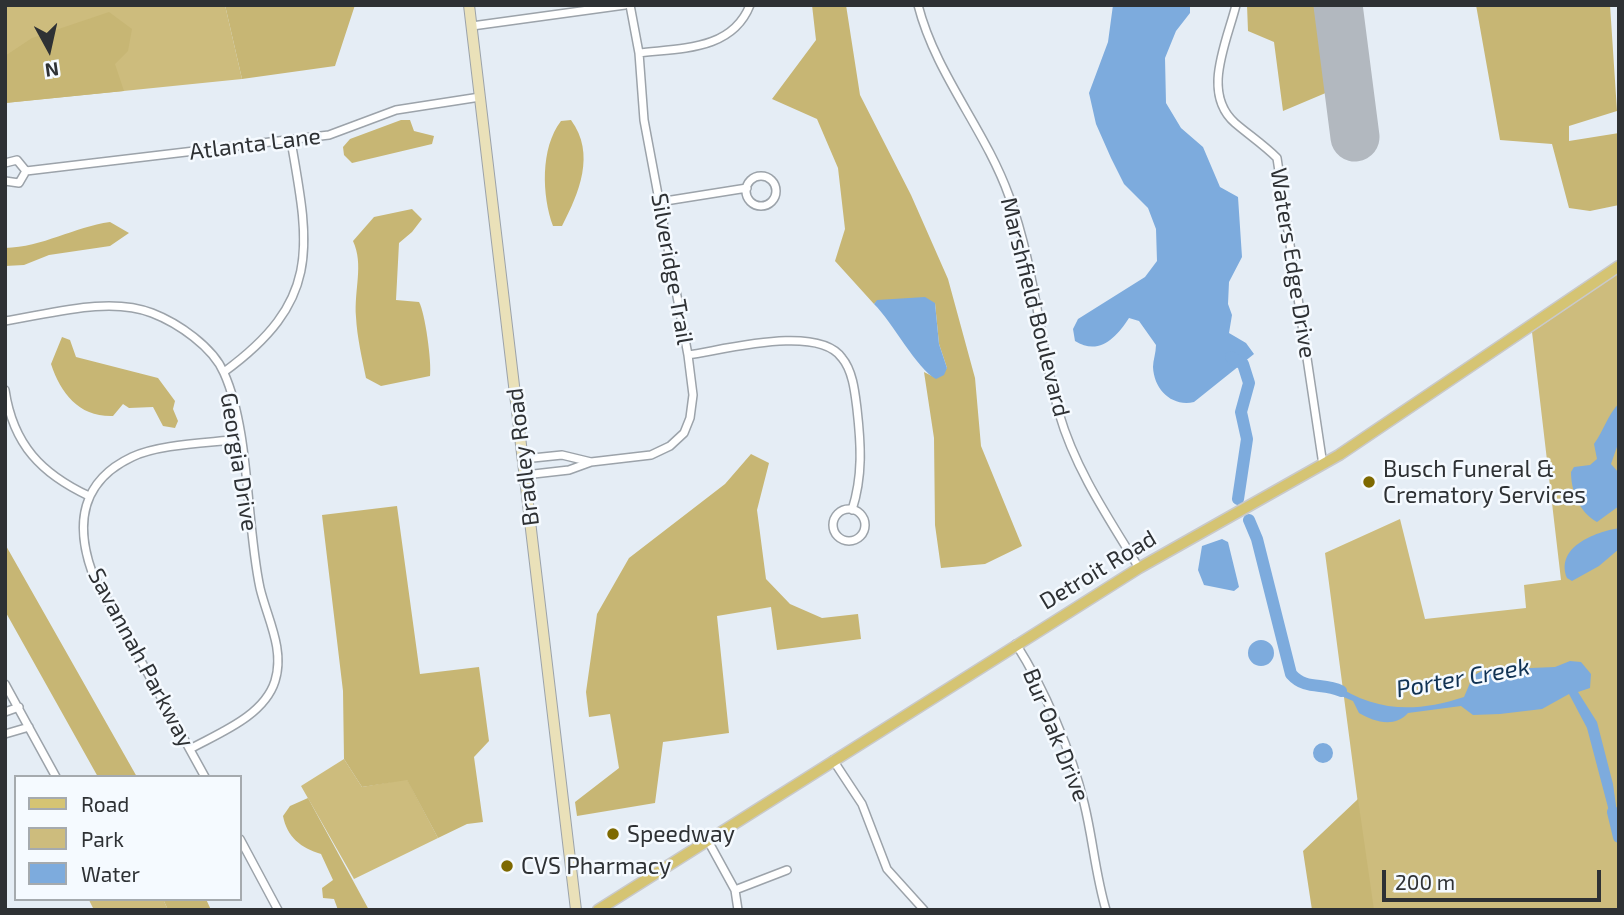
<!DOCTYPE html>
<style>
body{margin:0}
#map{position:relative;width:1624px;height:915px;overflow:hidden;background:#e5edf5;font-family:"Exo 2",sans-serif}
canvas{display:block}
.frame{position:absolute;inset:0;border:7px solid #2e3134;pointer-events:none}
.legend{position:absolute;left:14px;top:775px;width:228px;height:126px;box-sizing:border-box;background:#f5faff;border:2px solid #a5aaae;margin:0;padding:9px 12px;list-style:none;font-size:21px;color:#2e3134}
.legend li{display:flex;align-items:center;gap:14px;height:35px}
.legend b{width:35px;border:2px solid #a5aaae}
.north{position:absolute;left:14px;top:14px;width:70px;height:70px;-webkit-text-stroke:5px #f5faff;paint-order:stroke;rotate:172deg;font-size:19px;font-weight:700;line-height:28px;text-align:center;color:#2e3134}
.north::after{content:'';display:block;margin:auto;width:24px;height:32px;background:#2e3134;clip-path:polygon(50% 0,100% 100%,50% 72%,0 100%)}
.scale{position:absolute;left:1382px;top:870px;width:219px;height:32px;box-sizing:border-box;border:4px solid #2e3134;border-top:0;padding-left:9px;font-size:21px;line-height:24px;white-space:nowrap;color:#2e3134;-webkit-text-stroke:5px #f5faff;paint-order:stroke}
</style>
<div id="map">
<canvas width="1624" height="915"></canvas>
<div class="frame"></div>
<ul class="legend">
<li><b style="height:9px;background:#d5c473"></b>Road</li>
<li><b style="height:19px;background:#cdbc7d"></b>Park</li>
<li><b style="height:19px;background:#7dabdd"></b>Water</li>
</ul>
<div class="north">N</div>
<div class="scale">200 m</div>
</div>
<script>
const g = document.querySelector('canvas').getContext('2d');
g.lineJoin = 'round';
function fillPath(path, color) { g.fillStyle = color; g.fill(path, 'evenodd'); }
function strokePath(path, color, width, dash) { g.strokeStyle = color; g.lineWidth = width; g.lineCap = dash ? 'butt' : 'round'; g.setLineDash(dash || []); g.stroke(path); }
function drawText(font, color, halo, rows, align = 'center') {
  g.font = font + ' "Exo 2",sans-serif'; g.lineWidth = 5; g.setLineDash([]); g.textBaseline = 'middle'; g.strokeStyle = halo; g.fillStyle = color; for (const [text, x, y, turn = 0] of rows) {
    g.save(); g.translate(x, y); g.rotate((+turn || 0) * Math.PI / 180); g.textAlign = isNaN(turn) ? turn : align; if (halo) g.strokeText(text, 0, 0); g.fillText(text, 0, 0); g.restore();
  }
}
fillPath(new Path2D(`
 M 5,5 L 225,5 L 242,79 L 5,103 Z
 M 1619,273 L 1619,910 L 1372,910 L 1325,553 L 1400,519 L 1425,619 L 1526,608 L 1524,585 L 1561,580 L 1532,332 Z
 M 344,759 L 362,787 L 407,779 L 438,838 L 354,879 L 301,786 Z
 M 163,899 L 168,910 L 94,910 L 89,900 Z`), '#cdbc7d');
fillPath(new Path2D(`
 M 225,5 L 355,5 L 335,66 L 242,79 Z
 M 812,5 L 846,5 L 860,95 L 911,195 L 948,279 L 975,378 L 981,446 L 1022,546 L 985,564 L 941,568 L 935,525 L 934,438 L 924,372 L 936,378 L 947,368 L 939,344 L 935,303 L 878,300 L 874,304 L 835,261 L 845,229 L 838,168 L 817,119 L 772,99 L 816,40 Z
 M 1247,5 L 1317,5 L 1328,92 L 1283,111 L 1274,42 L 1248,31 Z
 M 1476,5 L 1610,5 L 1617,111 L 1569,126 L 1569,141 L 1619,133 L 1619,205 L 1590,211 L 1569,208 L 1552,144 L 1500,140 Z
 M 109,12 L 132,29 L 128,51 L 115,64 L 124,91 L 5,103 L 5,56 L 32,38 Z
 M 401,120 L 410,120 L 414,131 L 434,136 L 432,144 L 352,163 L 344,155 L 343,147 L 350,139 Z
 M 571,120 C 596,154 579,193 562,226 L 553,226 C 542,196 540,148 561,121 Z
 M 412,209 L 422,219 L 412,232 L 399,243 L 396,300 L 419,302 C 425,312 432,363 430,376 L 381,386 L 366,378 C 362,358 357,337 356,317 C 354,289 364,265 353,241 L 374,217 Z
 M 110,222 L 129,233 L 110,246 L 49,255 L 24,265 L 5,266 L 5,248 C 43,247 74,227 110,222 Z
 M 62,337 L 70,340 L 76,357 L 158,378 L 175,401 L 173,409 L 178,421 L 175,428 L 163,426 L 153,407 L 129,408 L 123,404 L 113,416 C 79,417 61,394 51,364 Z
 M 751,454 L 769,463 L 757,510 L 766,579 L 790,604 L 822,618 L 858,614 L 861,639 L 777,650 L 771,607 L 717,616 L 729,733 L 663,742 L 655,803 L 577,816 L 575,802 L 619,768 L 610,714 L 589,717 L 586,692 L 597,614 L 629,558 L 725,484 Z
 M 397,506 L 420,674 L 479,667 L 489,741 L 474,757 L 483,822 L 467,824 L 438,838 L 407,780 L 362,787 L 344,759 L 343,691 L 322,515 Z
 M 5,544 L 137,777 L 98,777 L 5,611 Z
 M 308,798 L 369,910 L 338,910 L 334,899 L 323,898 L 322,888 L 333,880 L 321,854 C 301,848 287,837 283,816 L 290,806 Z
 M 1358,799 L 1374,910 L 1312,910 L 1303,851 Z
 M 163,899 L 206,899 L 211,910 L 168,910 Z`), '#c7b674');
fillPath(new Path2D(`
 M 1113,5 L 1190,5 L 1190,13 L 1176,31 L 1165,58 L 1166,103 L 1181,128 L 1203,147 L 1220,187 L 1238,197 L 1242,257 L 1229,282 L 1228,304 L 1232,315 L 1229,333 L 1246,343 L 1254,354 L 1194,402 C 1172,407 1154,390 1153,367 C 1153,360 1156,353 1156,345 L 1139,321 L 1129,318 C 1116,338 1099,356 1075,341 L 1073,329 L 1078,319 L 1145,277 L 1157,261 L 1156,229 L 1148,208 L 1124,184 L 1111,158 L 1096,124 L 1089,93 L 1108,42 Z
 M 925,297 L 935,303 L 939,344 L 947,368 L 944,375 L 936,379 C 917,369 893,323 874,304 L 877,300 Z
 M 1619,403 L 1619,441 L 1611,464 L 1619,473 L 1619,506 L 1597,522 C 1579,512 1571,491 1571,472 L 1574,467 L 1590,465 L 1597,459 L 1594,444 C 1604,430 1607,416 1619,403 Z
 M 1619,528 L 1619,549 L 1599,566 L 1572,581 L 1567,578 C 1555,547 1595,532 1619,528 Z
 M 1222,539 L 1228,542 L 1239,587 L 1234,591 L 1204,585 L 1198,570 L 1202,546 Z
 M1248 653a13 13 0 1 1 26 0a13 13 0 1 1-26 0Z
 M 1570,661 L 1581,662 L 1591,674 L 1590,688 L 1578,692 L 1597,722 L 1613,784 L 1619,827 L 1614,830 L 1587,728 L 1569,694 L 1542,709 L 1500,714 L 1473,715 L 1461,706 L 1408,713 C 1395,728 1374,722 1359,713 L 1353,701 L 1325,689 L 1327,682 L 1333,683 C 1375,712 1415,713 1464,697 L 1473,676 L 1483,670 L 1555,667 Z
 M1313 753a10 10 0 1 1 20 0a10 10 0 1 1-20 0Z`), '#7dabdd');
strokePath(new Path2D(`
 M 1231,357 L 1243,364 L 1249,383 L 1241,412 L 1247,439 L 1238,499
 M 1249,520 L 1257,539 L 1291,674 C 1306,691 1323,682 1341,691
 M 1613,812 L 1619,837`), '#7dabdd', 12);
strokePath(new Path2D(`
 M 1338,5 L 1355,137`), '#b2b8bf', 49);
const street = new Path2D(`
 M 918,5 C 936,75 985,129 1009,196 C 1035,266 1039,342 1059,413 C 1075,469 1109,519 1139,568
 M 1236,5 C 1227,42 1201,93 1235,123 C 1249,135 1264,145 1277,158 L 1323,465
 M 472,26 L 625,5
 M 639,53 C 680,48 732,51 750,5
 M 5,163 L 17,160 L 26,171 L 19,183 L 5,181
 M 26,171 L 329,135 L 396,110 L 480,97
 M746 191a15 15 0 1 1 30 0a15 15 0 1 1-30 0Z
 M 659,202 L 747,188
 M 5,321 C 50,314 109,296 152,313 C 178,323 213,347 224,373 C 250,431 246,523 260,588 C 267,618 285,649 275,681 C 264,716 219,733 190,749
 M 688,355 C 724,350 818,324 842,358 C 853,371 855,393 857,409 C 861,444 863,476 852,510
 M 224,372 C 321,301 310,248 291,141
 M 5,390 C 13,445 42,474 89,496
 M 523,459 L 562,455 L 591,462
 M 525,475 L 569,470 L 591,462 L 651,455 L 670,446 L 684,433 L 690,418 L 693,395 L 688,355 L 644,120 L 639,53 L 630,5
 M833 525a16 16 0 1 1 32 0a16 16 0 1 1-32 0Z
 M 1016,644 C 1044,688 1072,753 1084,803 C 1093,839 1095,873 1106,910
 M 5,684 L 56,777
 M 5,712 L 19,707
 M 5,734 L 29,727
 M 833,760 L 862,804 L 887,869 L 924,910
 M 205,777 L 92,572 C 75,524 81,481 132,457 C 159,444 209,443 240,439
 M 240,839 L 278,910
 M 707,839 L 735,890 L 738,910
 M 735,890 L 787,870`);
const secondary = new Path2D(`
 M 469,5 L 576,910`);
const primary = new Path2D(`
 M 598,910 L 1139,568 L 1339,455 L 1619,266`);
strokePath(street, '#9ca3aa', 10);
strokePath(secondary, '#9ca3aa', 12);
strokePath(primary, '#c9c9ca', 13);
strokePath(street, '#fff', 7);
strokePath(secondary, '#eae1b9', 10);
strokePath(primary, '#d5c473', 10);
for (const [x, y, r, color] of [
 [1369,482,7,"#7e6900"],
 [613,834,7,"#7e6900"],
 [507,866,7,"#7e6900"]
]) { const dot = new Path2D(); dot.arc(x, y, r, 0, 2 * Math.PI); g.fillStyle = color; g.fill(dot); strokePath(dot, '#f5faff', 2.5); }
drawText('23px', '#2e3134', '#f5faff', [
 ["Atlanta Lane",255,144,-7],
 ["Waters Edge Drive",1293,263,81],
 ["Silveridge Trail",672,269,80],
 ["Marshfield Boulevard",1035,307,76],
 ["Bradley Road",523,457,-97],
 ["Georgia Drive",239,462,81],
 ["Detroit Road",1098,570,-31],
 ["Savannah Parkway",141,658,62],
 ["Bur Oak Drive",1056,735,68]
]);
drawText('23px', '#2e3134', '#f5faff', [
 ["Busch Funeral &",1383,469],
 ["Crematory Services",1383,495],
 ["Speedway",627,834],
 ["CVS Pharmacy",521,866]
], 'left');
drawText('italic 24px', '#103253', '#f5faff', [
 ["Porter Creek",1463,678,-10]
]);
</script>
